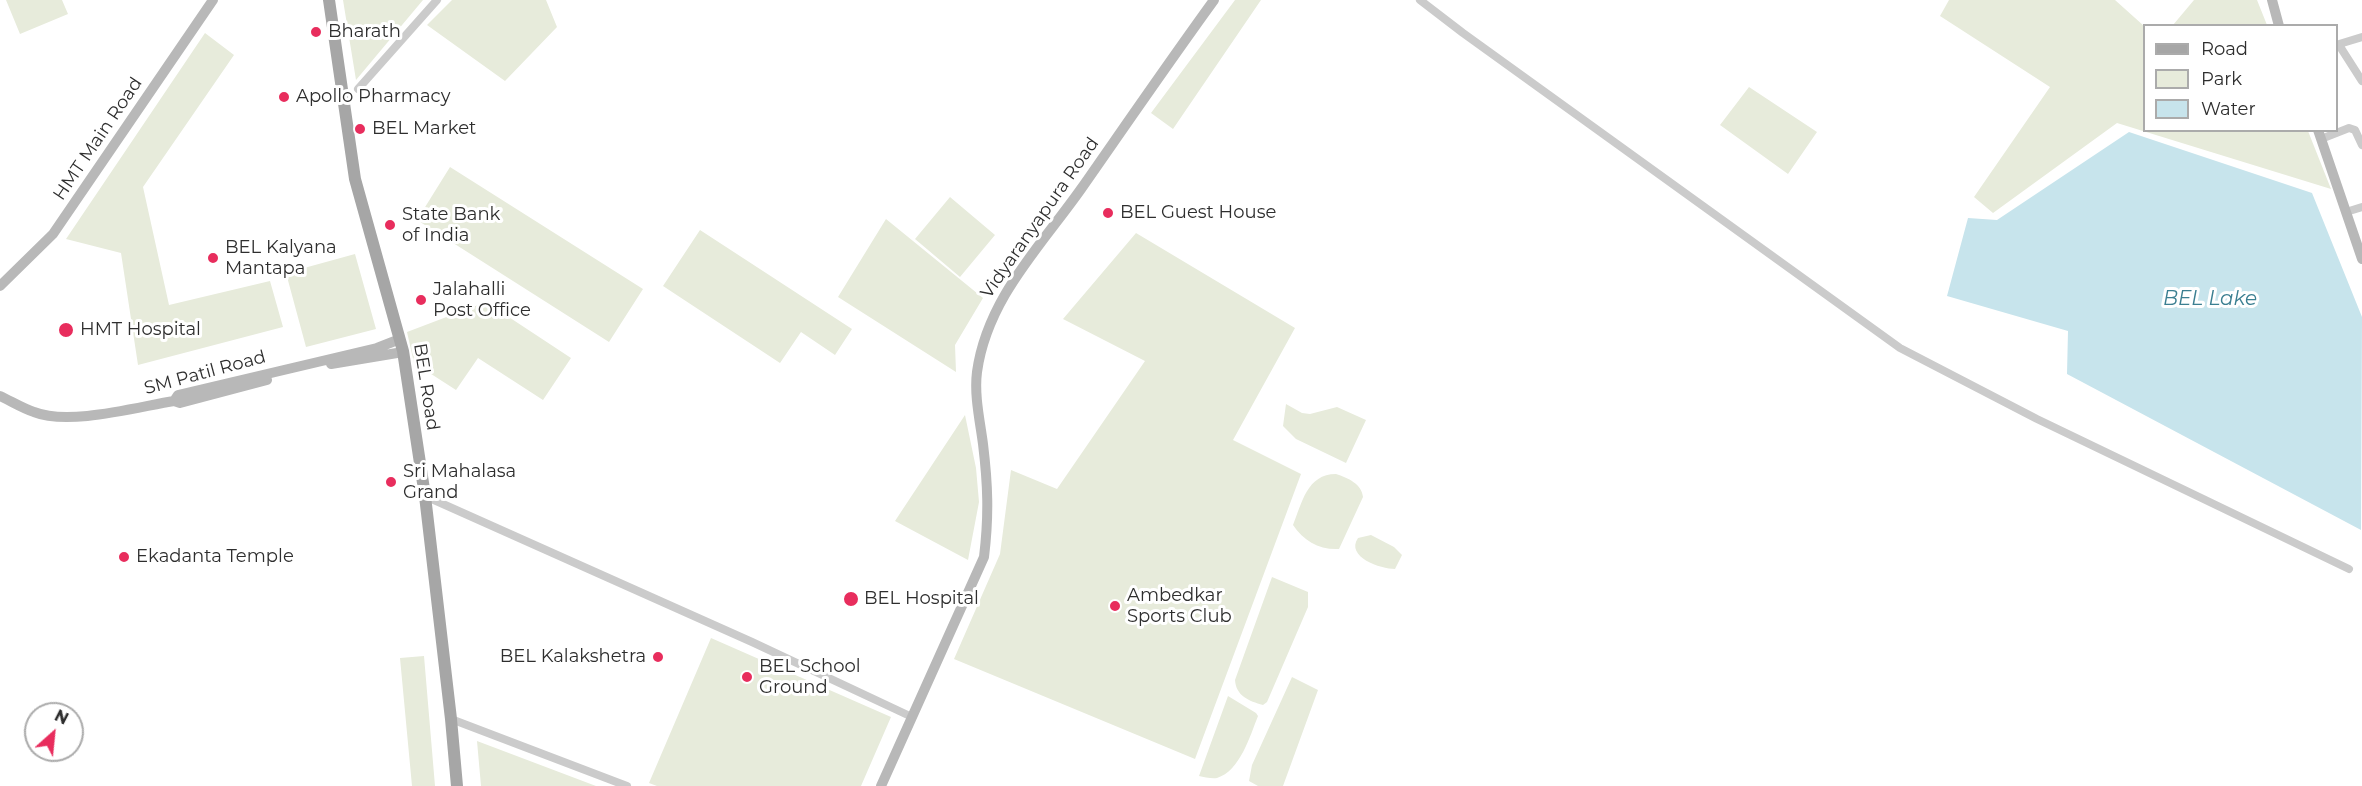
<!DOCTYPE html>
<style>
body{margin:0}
#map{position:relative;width:2362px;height:786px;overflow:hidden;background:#fff;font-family:Montserrat,sans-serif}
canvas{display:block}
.legend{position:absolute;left:2143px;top:24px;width:195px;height:108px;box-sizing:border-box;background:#fff;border:2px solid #ababab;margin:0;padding:8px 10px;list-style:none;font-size:18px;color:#2e2e2e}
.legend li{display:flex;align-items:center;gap:12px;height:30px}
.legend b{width:30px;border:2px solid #ababab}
.north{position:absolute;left:24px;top:702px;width:60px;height:60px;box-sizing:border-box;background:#fff;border:2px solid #ababab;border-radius:50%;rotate:27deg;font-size:16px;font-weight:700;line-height:24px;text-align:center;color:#2e2e2e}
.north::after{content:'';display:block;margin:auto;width:21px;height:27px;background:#e82d5d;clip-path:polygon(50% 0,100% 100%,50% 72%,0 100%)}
</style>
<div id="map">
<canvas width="2362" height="786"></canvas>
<ul class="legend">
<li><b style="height:8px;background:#a6a6a6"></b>Road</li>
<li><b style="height:16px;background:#e7ebdb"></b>Park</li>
<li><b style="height:16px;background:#c7e4ec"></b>Water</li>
</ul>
<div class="north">N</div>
</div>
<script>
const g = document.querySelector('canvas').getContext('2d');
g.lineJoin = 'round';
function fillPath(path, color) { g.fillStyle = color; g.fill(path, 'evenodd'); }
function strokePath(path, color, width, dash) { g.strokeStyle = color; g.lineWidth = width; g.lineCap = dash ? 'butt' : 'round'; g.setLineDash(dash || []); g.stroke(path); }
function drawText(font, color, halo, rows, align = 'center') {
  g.font = font + ' Montserrat,sans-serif'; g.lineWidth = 6; g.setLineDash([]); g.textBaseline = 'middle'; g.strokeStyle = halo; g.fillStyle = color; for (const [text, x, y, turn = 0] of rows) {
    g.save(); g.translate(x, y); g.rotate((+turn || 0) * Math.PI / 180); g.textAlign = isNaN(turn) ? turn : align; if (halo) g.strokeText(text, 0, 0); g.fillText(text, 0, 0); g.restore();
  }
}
fillPath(new Path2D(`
 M 6,0 L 62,0 L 68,14 L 20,34 Z
 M 343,0 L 423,0 L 356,80 Z
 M 452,0 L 546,0 L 557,27 L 505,81 L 427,25 Z
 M 1235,0 L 1261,0 L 1173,129 L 1151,113 Z
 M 1949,0 L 2115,0 L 2144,26 L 2144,130 L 2308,131 L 2331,189 L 2117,123 L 1993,213 L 1974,197 L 2050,87 L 1940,16 Z
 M 2194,0 L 2257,0 L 2267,25 L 2173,25 Z
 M 205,33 L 234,55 L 143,187 L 169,305 L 270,281 L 283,327 L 138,365 L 121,253 L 66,239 Z
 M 1749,87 L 1817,132 L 1788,174 L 1720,125 Z
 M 450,167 L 643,289 L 609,342 L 417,220 Z
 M 950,197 L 995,235 L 960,277 L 915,239 Z
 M 886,219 L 983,298 L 955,345 L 956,372 L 838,297 Z
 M 700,230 L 852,329 L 835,355 L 801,332 L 780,363 L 663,286 Z
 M 1136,233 L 1295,328 L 1233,440 L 1301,474 L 1195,759 L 954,659 L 1000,554 L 1011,470 L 1057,489 L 1145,361 L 1063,319 Z
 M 355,254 L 376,329 L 306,347 L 286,273 Z
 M 486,302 L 571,358 L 543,400 L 478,358 L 456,390 L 414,363 L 407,332 Z
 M 1286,404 L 1302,413 L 1310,414 L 1337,407 L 1366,420 L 1346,463 L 1296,439 L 1283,426 Z
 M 965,415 L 976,468 L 979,502 L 968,560 L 895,521 Z
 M 1336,474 C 1348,478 1362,484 1363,497 L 1339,549 C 1319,550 1304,541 1293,525 C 1302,503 1307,474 1336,474 Z
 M 1371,535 L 1394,547 L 1402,555 L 1395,569 C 1381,569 1345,557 1358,538 Z
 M 1272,577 L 1308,592 L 1308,607 L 1267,702 L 1263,705 C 1249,701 1236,696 1235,680 Z
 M 711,638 L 891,717 L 861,786 L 657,786 L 649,783 Z
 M 424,656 L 435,786 L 412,786 L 400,658 Z
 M 1292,677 L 1318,690 L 1283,786 L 1258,786 L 1249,781 L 1252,765 Z
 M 1228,696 L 1256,713 L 1258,716 C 1250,736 1240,771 1217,778 C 1212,779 1204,777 1199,776 Z
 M 477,741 L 596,786 L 481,786 Z`), '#e7ebdb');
fillPath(new Path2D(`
 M 2129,132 L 2312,193 L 2362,317 L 2361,530 L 2067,374 L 2068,331 L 1947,296 L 1968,218 L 1997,220 Z`), '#c7e4ec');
strokePath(new Path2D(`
 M 1420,0 L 1463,33 L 1900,348 L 2037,419 L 2349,569
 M 2336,45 L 2362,37
 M 2339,45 L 2362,81
 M 358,89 L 437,0
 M 2321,139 L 2349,128 L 2355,130 L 2362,145
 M 2346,212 L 2362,207
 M 425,496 L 752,642 L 912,717
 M 451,719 L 627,786`), '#cbcbcb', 8);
strokePath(new Path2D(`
 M 2272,0 L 2279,26
 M 2318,130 L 2362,259
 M 0,286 L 53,234 L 213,0
 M 331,364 L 403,352
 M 0,396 C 11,401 22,408 34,412 C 69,426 137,407 174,401 L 178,395 L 377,348 L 400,339
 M 174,401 L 180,403 L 267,380
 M 881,786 L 984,557 C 989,516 988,485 983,444 C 980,421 974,395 977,372 C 987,299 1040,247 1081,189 C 1125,126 1169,62 1214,0`), '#b8b8b8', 10);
strokePath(new Path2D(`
 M 329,0 L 355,179 L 403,351 L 425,496 L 451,719 L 457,786`), '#a6a6a6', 12);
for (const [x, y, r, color] of [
 [316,32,6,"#e82d5d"],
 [284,97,6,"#e82d5d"],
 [360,129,6,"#e82d5d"],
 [1108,213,6,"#e82d5d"],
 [390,225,6,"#e82d5d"],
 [213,258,6,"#e82d5d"],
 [421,300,6,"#e82d5d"],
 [66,330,8,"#e82d5d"],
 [391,482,6,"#e82d5d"],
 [124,557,6,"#e82d5d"],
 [851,599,8,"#e82d5d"],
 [1115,606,6,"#e82d5d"],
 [658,657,6,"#e82d5d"],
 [747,677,6,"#e82d5d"]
]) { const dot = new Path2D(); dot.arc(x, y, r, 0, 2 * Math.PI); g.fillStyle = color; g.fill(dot); strokePath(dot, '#fff', 2); }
drawText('18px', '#2e2e2e', '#fff', [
 ["Bharath",328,32],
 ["Apollo Pharmacy",296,97],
 ["BEL Market",372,129],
 ["BEL Guest House",1120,213],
 ["State Bank",402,215],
 ["of India",402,236],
 ["BEL Kalyana",225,248],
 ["Mantapa",225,269],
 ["Jalahalli",433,290],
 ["Post Office",433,311],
 ["HMT Hospital",80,330],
 ["Sri Mahalasa",403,472],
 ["Grand",403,493],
 ["Ekadanta Temple",136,557],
 ["Ambedkar",1127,596],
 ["Sports Club",1127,617],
 ["BEL Hospital",864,599],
 ["BEL Kalakshetra",646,657,"right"],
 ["BEL School",759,667],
 ["Ground",759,688]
], 'left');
drawText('18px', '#2e2e2e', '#fff', [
 ["HMT Main Road",98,139,-56],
 ["Vidyaranyapura Road",1040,218,-55],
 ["SM Patil Road",205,373,-15],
 ["BEL Road",426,387,81]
]);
drawText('italic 20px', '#3b7f91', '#fff', [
 ["BEL Lake",2210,299]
]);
</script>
